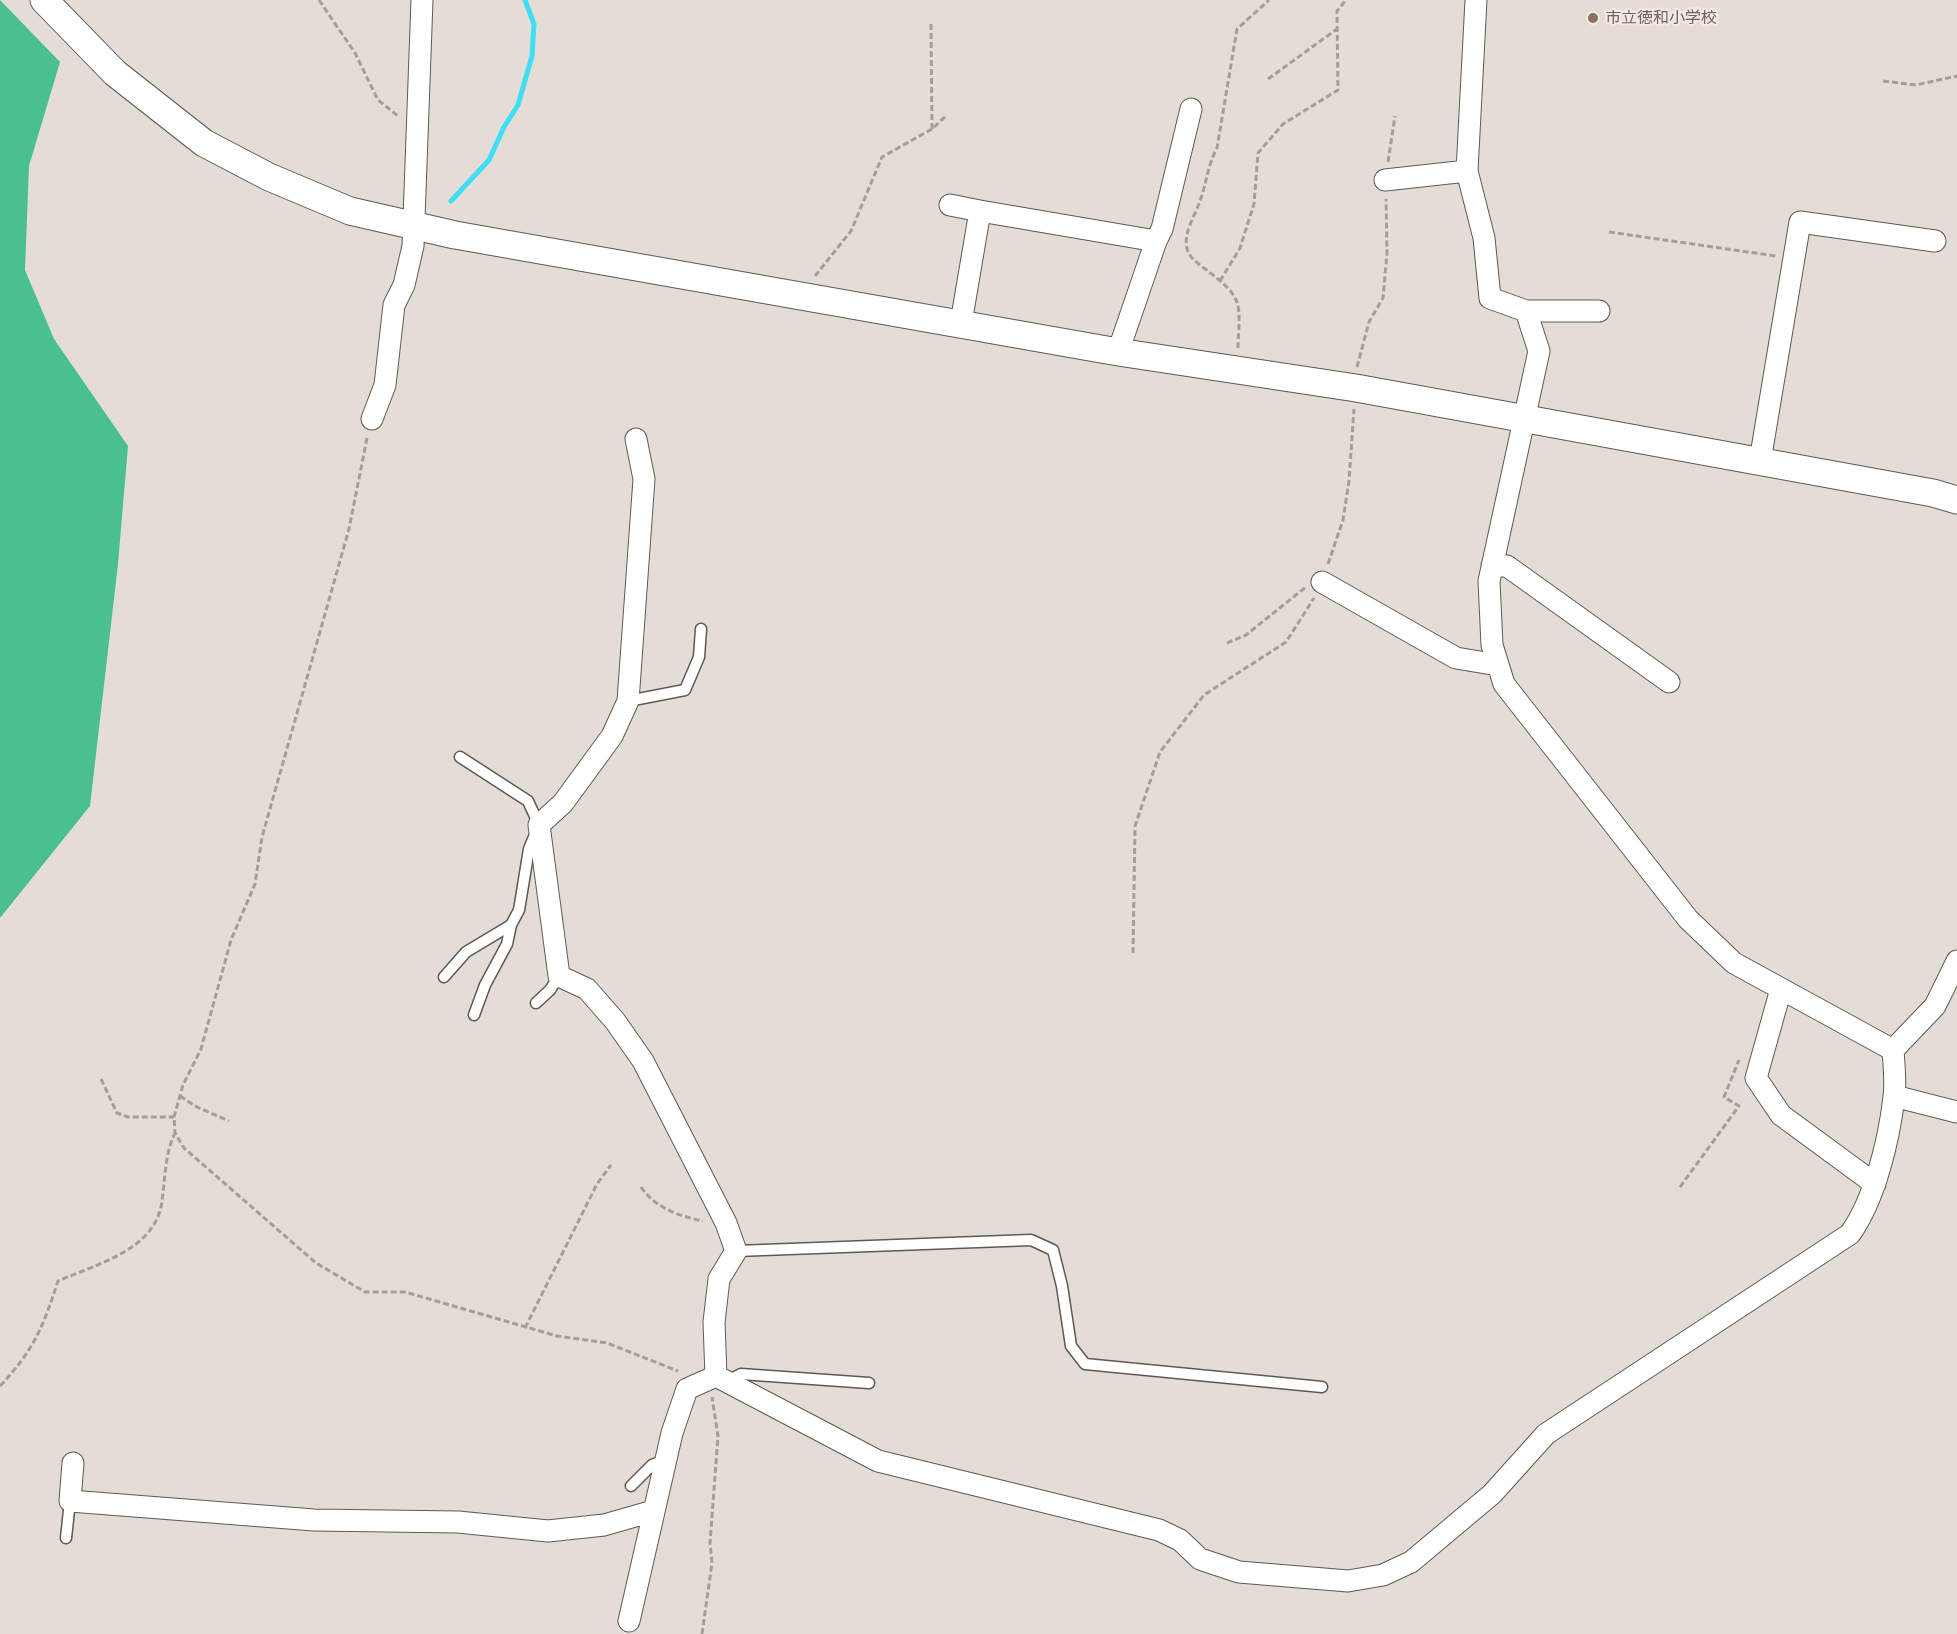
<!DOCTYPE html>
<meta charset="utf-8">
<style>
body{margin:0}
canvas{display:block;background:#e4ddd5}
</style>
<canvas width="1957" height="1634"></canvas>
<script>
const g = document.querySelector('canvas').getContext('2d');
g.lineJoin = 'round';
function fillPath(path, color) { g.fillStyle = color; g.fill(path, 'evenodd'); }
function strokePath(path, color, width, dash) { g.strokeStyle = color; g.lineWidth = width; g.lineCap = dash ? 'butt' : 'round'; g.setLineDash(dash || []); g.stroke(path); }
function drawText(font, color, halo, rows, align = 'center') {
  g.font = font + ' Barlow,"Noto Sans JP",sans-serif'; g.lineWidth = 4.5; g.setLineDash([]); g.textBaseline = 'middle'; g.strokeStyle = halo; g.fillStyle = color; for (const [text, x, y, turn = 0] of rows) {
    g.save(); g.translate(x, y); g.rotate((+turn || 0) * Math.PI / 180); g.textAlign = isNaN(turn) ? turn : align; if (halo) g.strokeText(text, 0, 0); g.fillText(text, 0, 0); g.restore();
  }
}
fillPath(new Path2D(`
 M 0,0 L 60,62 L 29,166 L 25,270 L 54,339 L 128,446 L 118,564 L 90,806 L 0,918 Z`), '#49c08e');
strokePath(new Path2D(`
 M 451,201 L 489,160 L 504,127 L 518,105 L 532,56 L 534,24 L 525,0`), '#3fdef4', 5);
const service = new Path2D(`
 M 628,701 L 685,690 L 699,657 L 701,629
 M 460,757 L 528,801 L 539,825 L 529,849 L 519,910 L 511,925 L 507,944 L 485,985 L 474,1015
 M 444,977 L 466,952 L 511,925
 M 536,1003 L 550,990 L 559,976
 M 736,1251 L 1031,1240 L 1053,1250 L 1062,1286 L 1071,1346 L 1085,1364 L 1322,1387
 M 726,1382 L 741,1374 L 869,1383
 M 631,1486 L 652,1465 L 665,1460
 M 66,1538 L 70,1501`);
const minor = new Path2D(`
 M 1476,0 L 1467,171 L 1484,238 L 1490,298 L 1526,311 L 1539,351 L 1489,581 L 1492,645 L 1504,684 L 1688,919 L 1734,963 L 1893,1050
 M 1385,180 L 1467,171
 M 950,205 L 980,211 L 961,323
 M 980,211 L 1156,241 L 1118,352
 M 1156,241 L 1162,229 L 1191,109
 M 1526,311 L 1599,311
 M 372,419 L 385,385 L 394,305 L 404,285 L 413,246 L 422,0
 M 636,439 L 644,479 L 628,701 L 612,736 L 563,803 L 539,825 L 559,976 L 587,989 L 615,1021 L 643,1061 L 726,1223 L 736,1251 L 719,1279 L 714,1322 L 716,1376
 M 1760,461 L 1800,222 L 1935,241
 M 1492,566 L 1507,566 L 1669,682
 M 1322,582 L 1456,658 L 1498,665
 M 1781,989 L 1756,1078 L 1781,1115 L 1875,1184
 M 1894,1096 L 1957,1112
 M 716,1376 L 878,1461 L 1159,1530 L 1180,1540 L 1200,1559 L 1239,1572 L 1348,1581 L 1383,1575 L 1411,1562 L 1492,1494 L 1546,1434 L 1850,1234 C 1875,1199 1889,1140 1894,1097 C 1896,1082 1894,1066 1893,1050 L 1935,1006 L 1957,961
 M 73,1463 L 70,1501 L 314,1520 L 458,1522 L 548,1531 L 604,1525 L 653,1511
 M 629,1621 L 672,1433 L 687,1389 L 716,1376`);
const tertiary = new Path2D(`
 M 44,0 L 115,73 L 204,143 L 269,177 L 350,211 L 455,235 L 1118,352 L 1356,388 L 1933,493 L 1957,500`);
strokePath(service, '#5f5952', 13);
strokePath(minor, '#5f5952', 23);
strokePath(tertiary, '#5f5952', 29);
strokePath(new Path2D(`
 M 319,0 L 355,53 L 378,100 L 398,116
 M 931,24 L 932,129
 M 1268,79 L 1337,29
 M 1883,81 L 1916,85 L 1957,76
 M 1388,162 L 1395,116
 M 1609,232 L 1776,256
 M 815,276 L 851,231 L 882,157 L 932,129 L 947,115
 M 1220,281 L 1240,248 L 1254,204 L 1258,153 L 1283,124 L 1338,90 L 1337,11 L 1346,0
 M 1238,348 C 1238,335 1241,314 1237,302 C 1230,284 1207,272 1194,260 C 1176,243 1194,219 1200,201 C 1207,182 1207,167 1217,148 L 1237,29 L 1269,0
 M 1357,367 L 1369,322 L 1383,298 L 1387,253 L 1386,199
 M 367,438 L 349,529 L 262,837 L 255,884 L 231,940 L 201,1049 L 183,1085 L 174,1117 L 175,1133 L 184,1148 L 316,1263 L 365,1292 L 405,1292 L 557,1336 L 607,1343 L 678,1371
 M 1328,564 L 1343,520 L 1349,481 L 1354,409
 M 1227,643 L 1246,635 L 1306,587
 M 1133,953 L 1135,826 L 1160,752 L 1204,695 L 1286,642 L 1314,598
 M 101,1079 L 117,1113 L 128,1117 L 174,1117
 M 180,1096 L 197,1107 L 229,1121
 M 641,1187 C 655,1208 679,1216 703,1221
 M 1680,1187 L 1739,1106 L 1724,1097 L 1739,1060
 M 525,1328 L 597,1184 L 611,1165
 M 0,1386 C 34,1350 43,1327 58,1281 C 97,1264 156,1250 162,1201 C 165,1179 165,1153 175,1133
 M 702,1634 L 712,1563 L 710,1543 L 718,1436 L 712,1397`), '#a49e98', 3, [6, 3]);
strokePath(service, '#fff', 10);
strokePath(minor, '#fff', 21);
strokePath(tertiary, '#fff', 27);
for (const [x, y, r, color] of [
 [1593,18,6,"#8d6e63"]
]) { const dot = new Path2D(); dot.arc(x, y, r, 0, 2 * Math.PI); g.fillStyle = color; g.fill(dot); strokePath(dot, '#f1eae2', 2); }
drawText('16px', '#785e54', '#f1eae2', [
 ["市立徳和小学校",1605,18]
], 'left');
</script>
